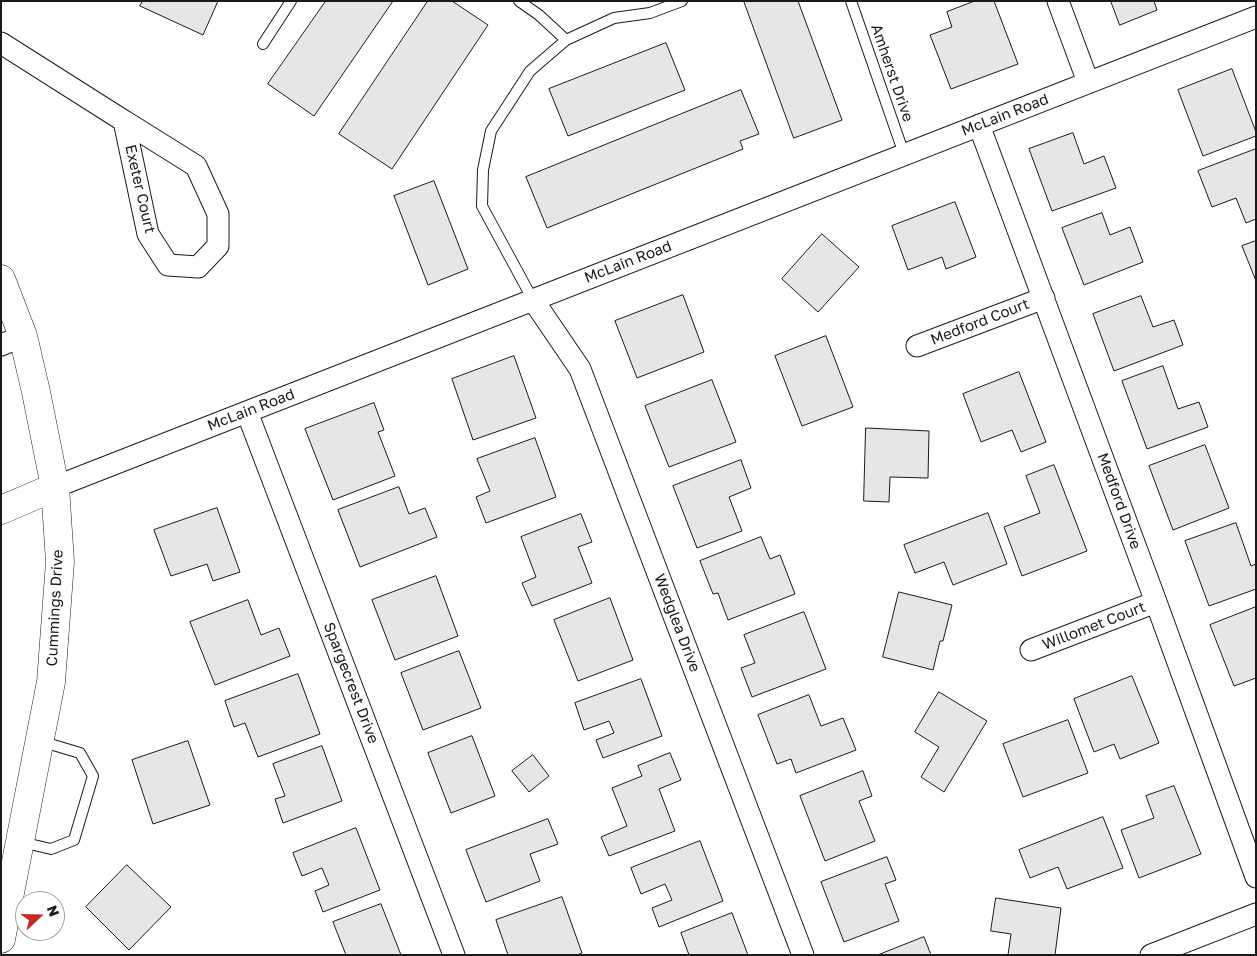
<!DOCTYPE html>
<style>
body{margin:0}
#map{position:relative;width:1257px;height:956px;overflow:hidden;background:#fff;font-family:"Golos Text",sans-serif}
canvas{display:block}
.frame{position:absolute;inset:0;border:2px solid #1a1a1a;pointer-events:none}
.north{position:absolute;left:15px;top:891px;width:50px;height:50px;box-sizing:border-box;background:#fff;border:1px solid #a3a3a3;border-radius:50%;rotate:69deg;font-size:14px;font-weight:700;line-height:20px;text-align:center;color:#1a1a1a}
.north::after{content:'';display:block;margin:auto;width:18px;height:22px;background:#c62828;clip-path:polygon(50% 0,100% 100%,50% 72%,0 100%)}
</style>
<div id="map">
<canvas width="1257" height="956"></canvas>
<div class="frame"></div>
<div class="north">N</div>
</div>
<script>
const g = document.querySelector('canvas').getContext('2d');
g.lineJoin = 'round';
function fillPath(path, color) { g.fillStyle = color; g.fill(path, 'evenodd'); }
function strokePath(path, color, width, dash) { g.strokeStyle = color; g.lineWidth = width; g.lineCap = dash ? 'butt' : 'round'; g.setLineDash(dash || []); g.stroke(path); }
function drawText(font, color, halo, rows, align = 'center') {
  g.font = font + ' "Golos Text",sans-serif'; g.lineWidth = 4; g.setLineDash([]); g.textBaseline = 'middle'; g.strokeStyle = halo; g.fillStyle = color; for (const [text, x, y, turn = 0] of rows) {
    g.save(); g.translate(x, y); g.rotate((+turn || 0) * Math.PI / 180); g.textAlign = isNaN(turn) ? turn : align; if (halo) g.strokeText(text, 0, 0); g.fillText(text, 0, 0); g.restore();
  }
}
const building = new Path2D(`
 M 143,1 L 218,1 L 203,35 L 140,6 Z
 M 326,1 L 393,1 L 314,116 L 268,84 Z
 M 428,1 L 452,1 L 488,25 L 392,169 L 339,134 Z
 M 744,1 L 798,1 L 842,120 L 794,138 Z
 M 975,1 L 994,1 L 1018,64 L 951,89 L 930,35 L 952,27 L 947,12 Z
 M 1111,1 L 1154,1 L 1157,10 L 1120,25 Z
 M 666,43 L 685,90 L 568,136 L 549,89 Z
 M 1232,69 L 1256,132 L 1256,136 L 1203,156 L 1178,90 Z
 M 741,90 L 759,134 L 740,141 L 743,149 L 547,228 L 526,177 Z
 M 1073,133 L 1084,164 L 1104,156 L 1116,188 L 1052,211 L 1029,149 Z
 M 1256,149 L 1256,219 L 1246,223 L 1236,198 L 1212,207 L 1198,171 Z
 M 434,181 L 468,269 L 428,285 L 394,196 Z
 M 955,202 L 976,257 L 946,269 L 942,257 L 908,270 L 892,226 Z
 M 1102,213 L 1110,235 L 1130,227 L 1143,262 L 1084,285 L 1062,228 Z
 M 822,234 L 859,267 L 818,312 L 782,279 Z
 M 1256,241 L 1256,281 L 1242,246 Z
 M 683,295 L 704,352 L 637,378 L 615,321 Z
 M 1141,296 L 1153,327 L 1174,320 L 1183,345 L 1114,371 L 1093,314 Z
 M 826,336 L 853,407 L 802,426 L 775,356 Z
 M 514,356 L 536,418 L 473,440 L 452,379 Z
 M 1163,366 L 1178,409 L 1199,402 L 1208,427 L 1147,449 L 1122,381 Z
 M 1019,372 L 1046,442 L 1021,452 L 1012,430 L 981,442 L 963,394 Z
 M 712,380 L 736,442 L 669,467 L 645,406 Z
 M 374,403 L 384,430 L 378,432 L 395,476 L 333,500 L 305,429 Z
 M 866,428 L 929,431 L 928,478 L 890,477 L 889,502 L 864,501 Z
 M 535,438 L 556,497 L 486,523 L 476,497 L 490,491 L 477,459 Z
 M 1205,445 L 1229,508 L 1173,530 L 1149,466 Z
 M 741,460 L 751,488 L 729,497 L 742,531 L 697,548 L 673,486 Z
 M 1054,465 L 1087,551 L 1022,576 L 1004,527 L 1040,513 L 1026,476 Z
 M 399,487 L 409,514 L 425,508 L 437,537 L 360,567 L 338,510 Z
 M 217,508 L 240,572 L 213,581 L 207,564 L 171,576 L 154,530 Z
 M 988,513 L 1007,564 L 953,585 L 944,562 L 915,573 L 904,545 Z
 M 581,514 L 592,542 L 578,547 L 592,583 L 532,606 L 522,583 L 536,577 L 521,537 Z
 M 1236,523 L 1251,566 L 1256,564 L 1256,589 L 1209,606 L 1185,541 Z
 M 761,537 L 770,559 L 780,555 L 795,594 L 728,620 L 718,593 L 713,594 L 700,561 Z
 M 436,576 L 458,636 L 395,660 L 372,600 Z
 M 899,592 L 952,605 L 943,641 L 940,641 L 933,670 L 883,657 Z
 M 610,598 L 633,660 L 578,681 L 554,620 Z
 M 248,600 L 261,635 L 279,628 L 290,656 L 215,685 L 190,622 Z
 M 1256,607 L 1256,678 L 1234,686 L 1210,625 Z
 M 804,612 L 826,669 L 752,697 L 741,668 L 755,663 L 744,635 Z
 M 459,651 L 481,708 L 423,730 L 401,673 Z
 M 298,674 L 320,734 L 258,757 L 245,723 L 234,727 L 225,701 Z
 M 1132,676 L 1159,743 L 1120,759 L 1114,744 L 1094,752 L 1074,699 Z
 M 641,679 L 662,736 L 603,758 L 596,740 L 614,733 L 609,721 L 584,730 L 575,703 Z
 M 939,692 L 987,721 L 944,792 L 921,777 L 939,747 L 915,732 Z
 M 809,695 L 821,726 L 843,718 L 856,750 L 796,773 L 791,759 L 777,764 L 758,715 Z
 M 1068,720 L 1088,773 L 1023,797 L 1003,744 Z
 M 472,736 L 495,796 L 451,813 L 428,753 Z
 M 188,741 L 210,805 L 153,824 L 132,760 Z
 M 322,746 L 342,801 L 283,823 L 275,799 L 285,796 L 273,764 Z
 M 670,753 L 681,780 L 659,789 L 675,831 L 609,856 L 601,837 L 627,826 L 612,788 L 642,776 L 638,766 Z
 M 533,755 L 549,776 L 529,792 L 512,771 Z
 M 863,771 L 872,796 L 859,801 L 875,841 L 825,861 L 800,796 Z
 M 1174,786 L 1201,854 L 1139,878 L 1121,830 L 1154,818 L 1146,796 Z
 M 1103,817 L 1123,868 L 1067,889 L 1058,867 L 1030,878 L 1019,850 Z
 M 548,819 L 558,844 L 530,854 L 540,881 L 486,902 L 466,850 Z
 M 356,828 L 380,890 L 323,912 L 315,891 L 329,885 L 322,868 L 302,876 L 293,853 Z
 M 700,841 L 723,901 L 659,927 L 652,908 L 672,900 L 665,884 L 641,894 L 631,868 Z
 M 887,857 L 896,880 L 885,884 L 899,921 L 844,942 L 821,882 Z
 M 127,865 L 171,907 L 129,950 L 86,907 Z
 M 562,897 L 582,953 L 577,955 L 508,955 L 496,920 Z
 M 996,898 L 1061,908 L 1055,955 L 1008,955 L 1011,934 L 991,931 Z
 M 381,904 L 401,955 L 346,955 L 333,922 Z
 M 732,913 L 748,955 L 689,955 L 681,933 Z
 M 924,937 L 931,955 L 878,955 Z`);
fillPath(building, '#e6e6e6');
strokePath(building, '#1a1a1a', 1);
const lane = new Path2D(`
 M 519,1 L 539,15 L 566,40
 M 851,1 L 904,154
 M 263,44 L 291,1
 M 533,300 L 482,206 L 483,170 L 491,131 L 530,71 L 566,40 L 614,18 L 650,13 L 682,1
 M 21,842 L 51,849 L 74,840 L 93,776 L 80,753 L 40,741`);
const street = new Path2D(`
 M 1058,1 L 1088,82
 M 1,43 L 124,121 L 148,234 L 168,265 L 198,267 L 218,246 L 218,214 L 196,166 L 124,121
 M 979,125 L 1156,602 L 1256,877
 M 533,300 L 580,369 L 803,955
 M 1,345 L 23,336
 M 917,346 L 1044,298
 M 247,412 L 454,955
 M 55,487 L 1256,17
 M 1031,650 L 1156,602
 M 1151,955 L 1256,914`);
const secondary = new Path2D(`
 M 1,279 L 23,336 L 36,392 L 55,487 L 60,562 L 51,682 L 1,939
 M 1,510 L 55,487`);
strokePath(lane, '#1a1a1a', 12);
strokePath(street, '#1a1a1a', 23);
strokePath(secondary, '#1a1a1a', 29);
strokePath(lane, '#fff', 10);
strokePath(street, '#fff', 21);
strokePath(secondary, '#fff', 28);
drawText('15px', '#1a1a1a', '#fff', [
 ["Amherst Drive",892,73,71],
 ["McLain Road",1005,115,-21],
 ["Exeter Court",140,189,77],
 ["McLain Road",628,262,-21],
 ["Medford Court",980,322,-21],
 ["McLain Road",251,410,-21],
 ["Medford Drive",1119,501,70],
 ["Cummings Drive",55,608,-87],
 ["Wedglea Drive",677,623,69],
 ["Willomet Court",1094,626,-21],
 ["Spargecrest Drive",351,683,69]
]);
</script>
